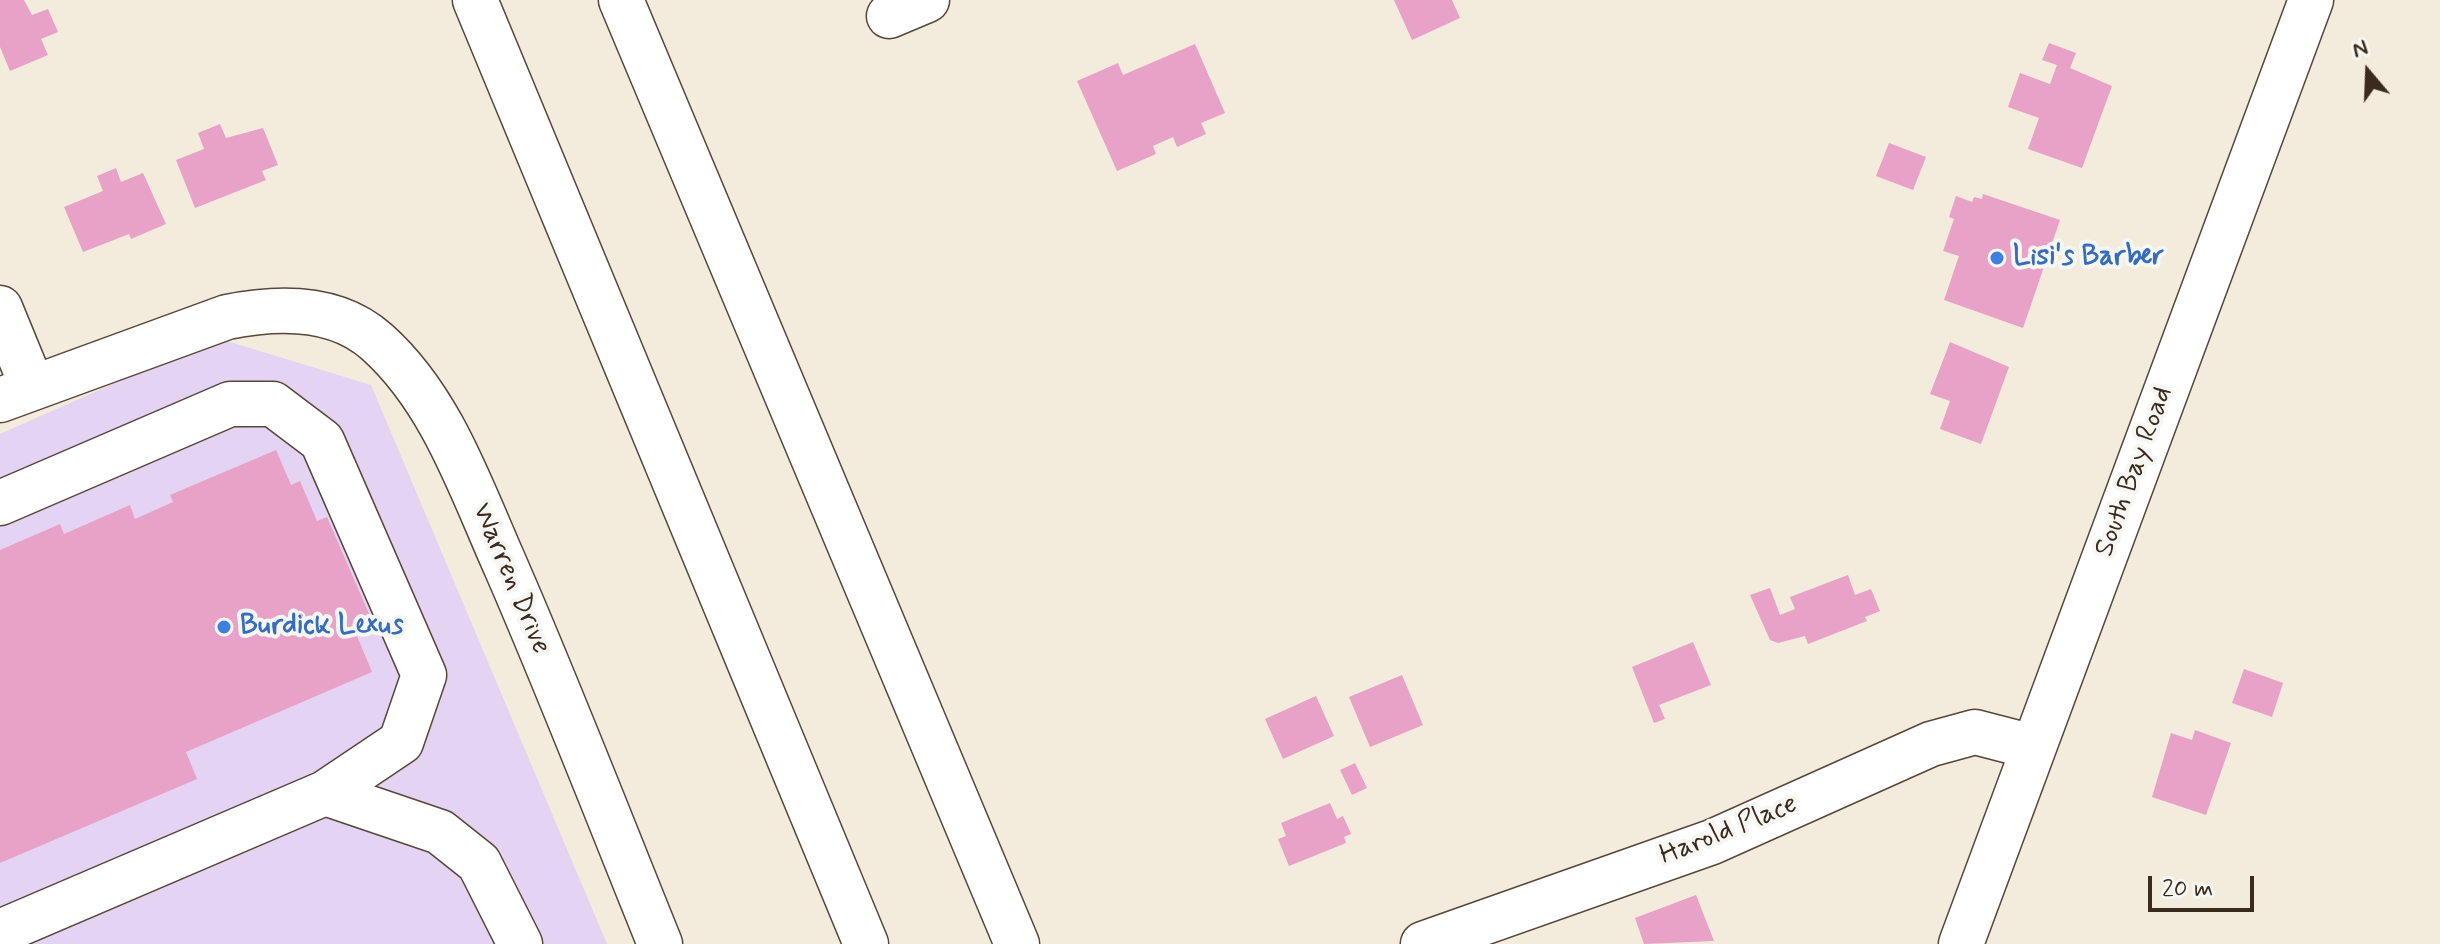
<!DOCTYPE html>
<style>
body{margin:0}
#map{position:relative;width:2440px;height:944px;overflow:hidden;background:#f3ebdb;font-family:Mynerve,sans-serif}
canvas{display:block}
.north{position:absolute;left:2328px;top:32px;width:80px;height:80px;-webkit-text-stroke:6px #f6f6f2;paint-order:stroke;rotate:341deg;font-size:22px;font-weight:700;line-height:32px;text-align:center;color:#3b2a1e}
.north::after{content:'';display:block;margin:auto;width:28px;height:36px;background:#3b2a1e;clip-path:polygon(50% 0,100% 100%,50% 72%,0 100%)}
.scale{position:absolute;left:2148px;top:876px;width:106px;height:36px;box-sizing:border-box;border:4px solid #3b2a1e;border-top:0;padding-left:10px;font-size:24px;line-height:28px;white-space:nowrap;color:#3b2a1e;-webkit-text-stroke:6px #f6f6f2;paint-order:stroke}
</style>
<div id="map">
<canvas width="2440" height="944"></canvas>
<div class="north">N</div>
<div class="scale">20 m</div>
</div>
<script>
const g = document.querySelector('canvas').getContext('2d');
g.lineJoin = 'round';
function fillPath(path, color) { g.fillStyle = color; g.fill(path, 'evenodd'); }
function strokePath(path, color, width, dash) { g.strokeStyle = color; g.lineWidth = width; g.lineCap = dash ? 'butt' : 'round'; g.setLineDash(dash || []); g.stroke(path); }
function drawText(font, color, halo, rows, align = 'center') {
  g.font = font + ' Mynerve,sans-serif'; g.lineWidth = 8; g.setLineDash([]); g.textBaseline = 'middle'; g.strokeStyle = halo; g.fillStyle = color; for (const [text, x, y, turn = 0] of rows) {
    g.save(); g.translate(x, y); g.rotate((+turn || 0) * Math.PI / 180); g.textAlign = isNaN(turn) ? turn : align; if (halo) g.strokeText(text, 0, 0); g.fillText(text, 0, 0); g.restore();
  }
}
fillPath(new Path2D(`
 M 217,338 L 371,385 L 607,944 L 0,944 L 0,434 Z`), '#e4d3f2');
fillPath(new Path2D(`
 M 0,0 L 24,0 L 32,15 L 48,9 L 58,32 L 41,39 L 48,55 L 10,71 L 0,47 Z
 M 1394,0 L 1452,0 L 1460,18 L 1412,40 Z
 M 2049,43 L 2076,53 L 2070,68 L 2112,86 L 2082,168 L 2028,149 L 2039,118 L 2008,107 L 2020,73 L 2050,84 L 2057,65 L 2042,60 Z
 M 1195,44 L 1225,113 L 1201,123 L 1206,134 L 1177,147 L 1173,137 L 1153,146 L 1156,154 L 1117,171 L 1077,81 L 1118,63 L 1123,75 Z
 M 220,124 L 226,138 L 263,128 L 278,165 L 262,171 L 266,180 L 195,208 L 176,160 L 204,149 L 198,133 Z
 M 1889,143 L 1926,157 L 1913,190 L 1876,176 Z
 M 116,168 L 121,182 L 143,173 L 166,224 L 131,239 L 129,234 L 83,252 L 64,207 L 103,191 L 97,176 Z
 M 1983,194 L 2060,220 L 2023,328 L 1944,300 L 1959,256 L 1943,251 L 1954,219 L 1949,217 L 1956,196 L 1972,202 L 1974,197 L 1982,199 Z
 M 1950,342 L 2009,367 L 1981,444 L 1940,429 L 1950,401 L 1930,394 Z
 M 276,450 L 291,485 L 300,481 L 317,521 L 327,517 L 370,616 L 352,624 L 372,672 L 186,752 L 197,779 L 0,863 L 0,550 L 60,524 L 64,534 L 130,505 L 135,519 L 173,502 L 170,495 Z
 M 1848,575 L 1855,595 L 1871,589 L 1880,611 L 1865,617 L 1867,621 L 1808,644 L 1805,636 L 1778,643 L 1770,640 L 1750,595 L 1770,588 L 1780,615 L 1795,609 L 1790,597 Z
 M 1693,642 L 1711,685 L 1659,705 L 1665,719 L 1654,723 L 1632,667 Z
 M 2244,669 L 2283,683 L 2272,717 L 2232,703 Z
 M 1402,675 L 1423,725 L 1370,747 L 1349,697 Z
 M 1316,696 L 1334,736 L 1283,759 L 1265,719 Z
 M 2195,730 L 2231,743 L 2206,815 L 2152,797 L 2171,733 L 2192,740 Z
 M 1355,763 L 1367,788 L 1352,795 L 1340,770 Z
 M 1330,803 L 1337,819 L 1343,816 L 1351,834 L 1344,837 L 1346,843 L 1289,866 L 1278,839 L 1286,836 L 1281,823 Z
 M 1696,895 L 1714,941 L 1644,944 L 1635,918 Z`), '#e8a1c7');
const minor = new Path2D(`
 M 889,16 L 927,0
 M 0,308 L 32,386
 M 0,400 L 227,317 C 276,307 336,305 377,342 C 442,400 471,489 506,567 C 560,691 609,818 660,944
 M 0,503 L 230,404 L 273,404 L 322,441 L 424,675 L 401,742 L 325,793
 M 0,932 L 325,793 L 440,832 L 479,863 L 520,944
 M 1423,944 L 1712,842 L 1931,744 L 1975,732 L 2033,747
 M 1961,944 L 2311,0`);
const highway = new Path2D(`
 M 475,0 L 866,944
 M 621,0 L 1017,944`);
strokePath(minor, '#57473a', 47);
strokePath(highway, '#57473a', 47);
strokePath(minor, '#fff', 44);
strokePath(highway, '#fff', 44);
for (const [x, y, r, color] of [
 [1997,258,8,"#3f7fe0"],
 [224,627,8,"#3f7fe0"]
]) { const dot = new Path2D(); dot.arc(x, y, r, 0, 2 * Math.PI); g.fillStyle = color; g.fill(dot); strokePath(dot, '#f6f6f2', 3); }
drawText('bold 28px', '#366cbe', '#f6f6f2', [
 ["Lisi's Barber",2013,258],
 ["Burdick Lexus",240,627]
], 'left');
drawText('28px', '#3b2a1e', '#f6f6f2', [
 ["South Bay Road",2135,472,-70],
 ["Warren Drive",510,579,67],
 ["Harold Place",1729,831,-22]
]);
</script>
